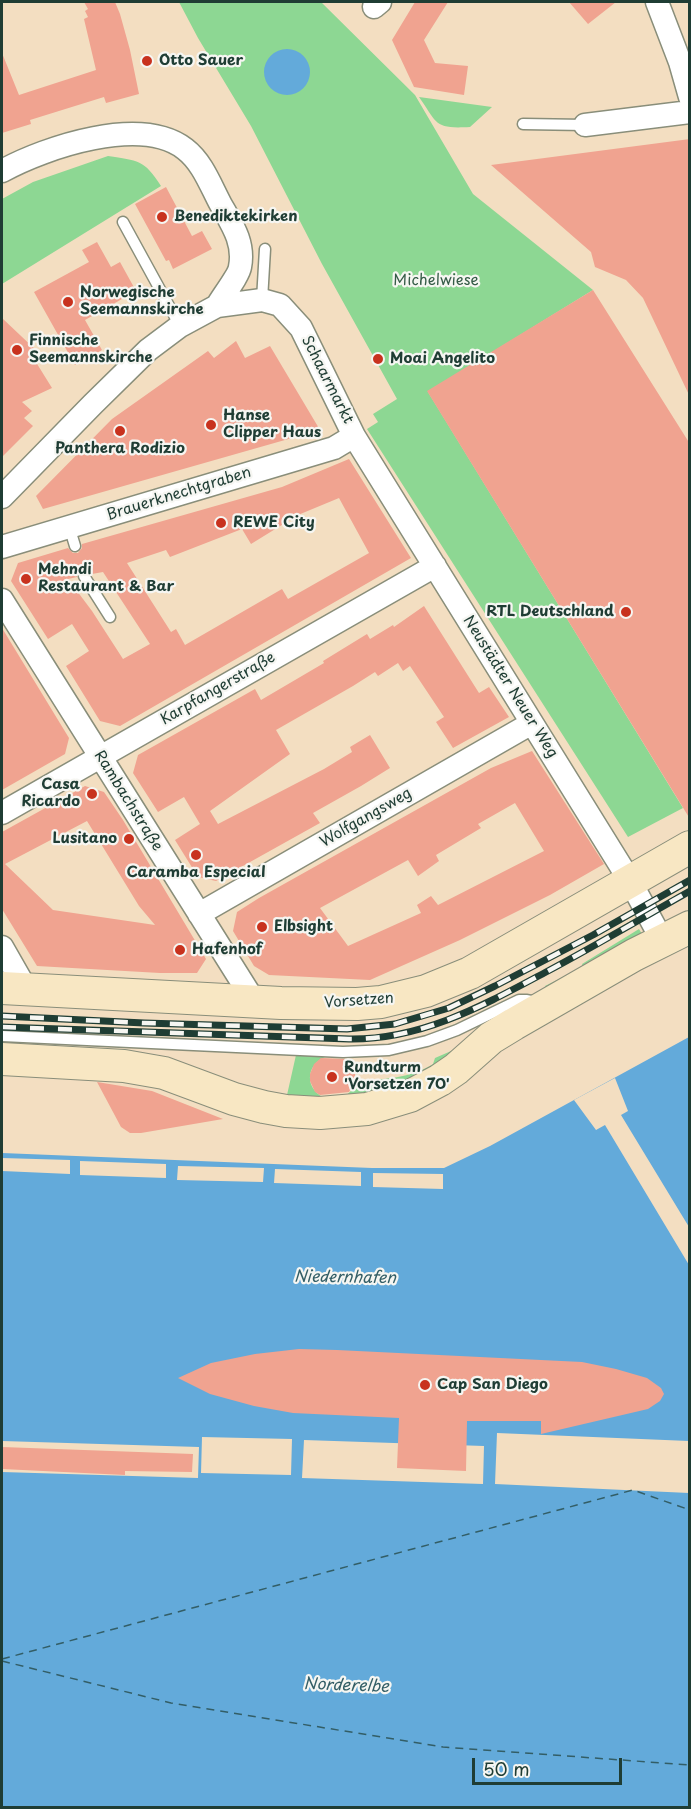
<!DOCTYPE html>
<meta charset="utf-8">
<style>
body{margin:0}
#map{position:relative;width:691px;height:1809px;overflow:hidden;background:#f3dec1;font-family:"Playpen Sans",sans-serif}
canvas{display:block}
.frame{position:absolute;inset:0;border:3px solid #1f3d34;pointer-events:none}
.scale{position:absolute;left:472px;top:1758px;width:150px;height:27px;box-sizing:border-box;border:3px solid #1f3d34;border-top:0;padding-left:8px;font-size:18px;line-height:21px;white-space:nowrap;color:#1f3d34;-webkit-text-stroke:4px #f6f6f2;paint-order:stroke}
</style>
<div id="map">
<canvas width="691" height="1809"></canvas>
<div class="frame"></div>
<div class="scale">50 m</div>
</div>
<script>
const g = document.querySelector('canvas').getContext('2d');
g.lineJoin = 'round';
function fillPath(path, color) { g.fillStyle = color; g.fill(path, 'evenodd'); }
function strokePath(path, color, width, dash) { g.strokeStyle = color; g.lineWidth = width; g.lineCap = dash ? 'butt' : 'round'; g.setLineDash(dash || []); g.stroke(path); }
function drawText(font, color, halo, rows, align = 'center') {
  g.font = font + ' "Playpen Sans",sans-serif'; g.lineWidth = 4.5; g.setLineDash([]); g.textBaseline = 'middle'; g.strokeStyle = halo; g.fillStyle = color; for (const [text, x, y, turn = 0] of rows) {
    g.save(); g.translate(x, y); g.rotate((+turn || 0) * Math.PI / 180); g.textAlign = isNaN(turn) ? turn : align; if (halo) g.strokeText(text, 0, 0); g.fillText(text, 0, 0); g.restore();
  }
}
fillPath(new Path2D(`
 M 179,2 L 321,2 L 415,95 L 473,194 L 593,290 L 428,392 L 683,808 L 628,837 L 367,429 L 378,422 L 373,414 L 397,399 L 322,264 L 251,126 L 198,38 Z
 M 419,97 L 492,107 L 470,127 C 434,129 438,124 419,97 Z
 M 108,156 C 138,161 144,159 161,186 L 2,284 L 2,199 L 33,182 Z
 M 639,929 L 642,934 L 547,991 L 545,986 L 583,967 L 582,964 Z
 M 458,1048 C 451,1054 444,1061 436,1066 C 408,1085 376,1093 343,1098 L 351,1091 L 355,1081 C 383,1079 409,1079 433,1064 L 435,1058 Z
 M 296,1055 L 331,1055 C 307,1061 302,1086 324,1098 L 287,1095 Z`), '#8dd793');
fillPath(new Path2D(`
 M264 72a23 23 0 1 1 46 0a23 23 0 1 1-46 0Z
 M 689,1037 L 689,1807 L 2,1808 L 2,1153 L 372,1168 L 444,1168 L 490,1146 Z`), '#63aada');
fillPath(new Path2D(`
 M 615,1078 L 628,1111 L 621,1115 L 689,1227 L 689,1265 L 605,1125 L 596,1130 L 574,1100 Z
 M 2,1158 L 70,1160 L 70,1174 L 2,1171 Z
 M 80,1161 L 166,1164 L 166,1178 L 80,1175 Z
 M 178,1166 L 264,1168 L 263,1182 L 177,1180 Z
 M 275,1169 L 361,1172 L 361,1186 L 274,1183 Z
 M 373,1173 L 443,1174 L 443,1189 L 373,1187 Z
 M 497,1433 L 689,1441 L 689,1493 L 495,1484 Z
 M 202,1437 L 292,1439 L 291,1475 L 201,1473 Z
 M 304,1440 L 484,1446 L 483,1484 L 302,1478 Z
 M 2,1441 L 199,1447 L 198,1478 L 2,1472 Z`), '#f3dec1');
strokePath(new Path2D(`
 M 2,1659 L 633,1490 L 690,1510
 M 2,1661 L 171,1703 L 443,1747 L 690,1765`), '#335e66', 1.5, [8, 6]);
fillPath(new Path2D(`
 M 84,2 L 115,2 L 120,14 L 130,50 L 139,94 L 106,103 L 104,97 L 30,120 L 31,124 L 2,133 L 2,53 L 19,95 L 96,70 L 84,19 L 88,17 L 85,11 L 88,9 Z
 M 415,2 L 448,2 L 424,40 L 435,63 L 468,66 L 464,95 L 414,87 L 392,40 Z
 M 569,2 L 616,2 L 588,24 Z
 M 690,139 L 690,397 L 643,298 L 626,280 L 595,267 L 591,252 L 491,165 Z
 M 166,187 L 192,236 L 202,231 L 212,249 L 173,269 L 169,260 L 166,261 L 135,204 Z
 M 97,242 L 111,267 L 120,262 L 136,291 L 85,320 L 102,350 L 75,365 L 34,292 L 89,262 L 82,250 Z
 M 593,290 L 690,444 L 690,819 L 427,391 Z
 M 2,318 L 39,353 L 34,359 L 52,388 L 22,402 L 32,411 L 24,418 L 33,426 L 2,457 Z
 M 236,341 L 245,358 L 270,346 L 320,430 L 43,509 L 36,496 L 112,419 L 208,351 L 214,358 Z
 M 349,459 L 411,558 L 120,726 L 100,721 L 66,666 L 89,651 L 72,624 L 48,639 L 11,581 L 18,563 L 68,548 L 73,553 L 78,553 L 82,548 L 82,544 L 282,487 ZM 339,498 L 369,553 L 288,599 L 282,589 L 185,645 L 176,629 L 171,632 L 127,563 L 166,550 L 170,557 L 242,529 L 251,544 L 298,515 ZM 81,569 L 87,569 L 92,574 L 103,572 L 150,644 L 123,659 L 92,611 L 68,579 L 77,577 L 77,573 Z
 M 424,606 L 479,693 L 489,687 L 509,717 L 453,748 L 436,722 L 444,717 L 410,666 L 403,671 L 398,663 L 378,676 L 375,672 L 353,686 L 276,730 L 290,754 L 210,811 L 218,824 L 324,769 L 352,752 L 350,747 L 370,735 L 390,768 L 361,786 L 313,813 L 320,823 L 216,881 L 198,877 L 175,840 L 200,824 L 184,797 L 158,812 L 133,773 L 138,755 L 255,689 L 261,700 L 324,663 L 323,661 L 367,634 L 370,639 L 393,625 L 394,627 Z
 M 2,628 L 69,738 L 65,754 L 2,790 Z
 M 532,751 L 604,864 L 550,895 L 460,940 L 370,980 L 269,975 L 254,966 L 233,931 L 237,912 L 259,898 L 491,768 ZM 515,803 L 544,851 L 438,905 L 431,896 L 417,905 L 421,913 L 348,946 L 320,908 L 408,860 L 418,876 L 439,861 L 436,855 L 481,828 L 478,824 Z
 M 85,786 L 104,792 L 123,820 L 206,959 L 197,973 L 160,973 L 37,966 L 2,909 L 2,832 ZM 87,821 L 139,906 L 155,925 L 53,910 L 5,864 Z
 M 321,1058 L 346,1059 L 349,1062 L 355,1074 L 355,1081 L 349,1092 L 320,1095 L 315,1092 L 310,1081 L 310,1074 L 314,1064 Z
 M 97,1082 L 152,1091 L 223,1119 L 141,1133 L 130,1133 L 121,1127 Z
 M 299,1349 L 337,1350 L 582,1362 L 616,1369 L 647,1378 L 661,1388 L 664,1394 L 660,1401 L 648,1409 L 541,1434 L 541,1421 L 467,1421 L 466,1471 L 397,1468 L 399,1418 L 293,1413 L 254,1406 L 210,1394 L 178,1378 L 211,1363 L 255,1354 Z
 M 2,1447 L 193,1454 L 192,1472 L 125,1471 L 125,1475 L 2,1469 Z`), '#f0a390');
const service = new Path2D(`
 M 523,124 L 585,125
 M 123,222 L 180,326
 M 262,300 L 265,249
 M 69,526 L 75,546
 M 84,576 L 110,617
 M 2,1036 L 343,1052 L 389,1050 L 427,1041 L 457,1030 L 519,1000 L 526,1000 L 537,1002`);
const minor = new Path2D(`
 M 657,2 L 680,62 L 690,97
 M 374,7 L 380,2
 M 585,125 L 690,112
 M 2,171 C 46,147 141,115 185,149 C 202,162 210,184 220,203 C 231,223 245,242 240,267 C 239,275 222,297 217,306
 M 2,497 L 93,404 L 148,350 L 180,326 L 217,306 L 262,300 L 280,305 L 301,328 L 354,436 L 630,881 L 662,940
 M 2,547 L 334,448 L 354,436
 M 2,600 L 254,1001
 M 2,813 L 435,566
 M 199,914 L 532,723
 M 2,947 L 26,989`);
const secondary = new Path2D(`
 M 2,988 L 281,1003 L 357,1004 L 381,1002 L 426,991 L 470,973 L 690,847
 M 2,1059 L 124,1066 L 164,1073 L 234,1099 L 264,1107 L 286,1111 L 320,1113 L 367,1109 L 410,1096 L 440,1080 L 456,1069 L 491,1038 L 514,1024 L 634,955 L 690,927`);
strokePath(service, '#898e7a', 13);
strokePath(minor, '#898e7a', 25);
strokePath(secondary, '#898e7a', 34);
strokePath(service, '#fff', 10);
strokePath(minor, '#fff', 22);
strokePath(secondary, '#f8e7c3', 32);
const rail = new Path2D(`
 M 2,1016 L 144,1023 L 347,1029 L 395,1024 L 449,1008 L 495,986 L 593,935 L 690,880
 M 2,1027 L 349,1039 C 422,1040 484,1005 546,972 C 595,946 642,918 690,891`);
strokePath(rail, '#1f3d34', 7);
strokePath(rail, '#f6f6f2', 4.5, [14]);
for (const [x, y, r, color] of [
 [147,61,6,"#c8321e"],
 [162,217,6,"#c8321e"],
 [68,302,6,"#c8321e"],
 [17,350,6,"#c8321e"],
 [378,359,6,"#c8321e"],
 [211,425,6,"#c8321e"],
 [120,431,6,"#c8321e"],
 [221,523,6,"#c8321e"],
 [26,579,6,"#c8321e"],
 [626,612,6,"#c8321e"],
 [92,794,6,"#c8321e"],
 [129,839,6,"#c8321e"],
 [196,855,6,"#c8321e"],
 [262,927,6,"#c8321e"],
 [180,950,6,"#c8321e"],
 [332,1077,6,"#c8321e"],
 [425,1385,6,"#c8321e"]
]) { const dot = new Path2D(); dot.arc(x, y, r, 0, 2 * Math.PI); g.fillStyle = color; g.fill(dot); strokePath(dot, '#f6f6f2', 2); }
drawText('bold 15px', '#1f3d34', '#f6f6f2', [
 ["Otto Sauer",159,61],
 ["Benediktekirken",174,217],
 ["Norwegische",80,293],
 ["Seemannskirche",80,310],
 ["Finnische",29,341],
 ["Seemannskirche",29,358],
 ["Moai Angelito",390,359],
 ["Hanse",223,416],
 ["Clipper Haus",223,433],
 ["Panthera Rodizio",120,449,"center"],
 ["REWE City",233,523],
 ["Mehndi",38,570],
 ["Restaurant & Bar",38,587],
 ["RTL Deutschland",614,612,"right"],
 ["Casa",80,785,"right"],
 ["Ricardo",80,802,"right"],
 ["Lusitano",117,839,"right"],
 ["Caramba Especial",196,873,"center"],
 ["Elbsight",274,927],
 ["Hafenhof",192,950],
 ["Rundturm",344,1068],
 ["'Vorsetzen 70'",344,1085],
 ["Cap San Diego",437,1385]
], 'left');
drawText('15px', '#355c47', '#f6f6f2', [
 ["Michelwiese",436,281]
]);
drawText('15px', '#1f3d34', '#f6f6f2', [
 ["Schaarmarkt",327,380,63],
 ["Brauerknechtgraben",179,494,-17],
 ["Neustädter Neuer Weg",510,687,58],
 ["Karpfangerstraße",218,689,-30],
 ["Rambachstraße",128,801,58],
 ["Wolfgangsweg",366,818,-30],
 ["Vorsetzen",359,1001,-4]
]);
drawText('italic 16px', '#335e66', '#f6f6f2', [
 ["Niedernhafen",345,1278,1],
 ["Norderelbe",346,1686,2]
]);
</script>
